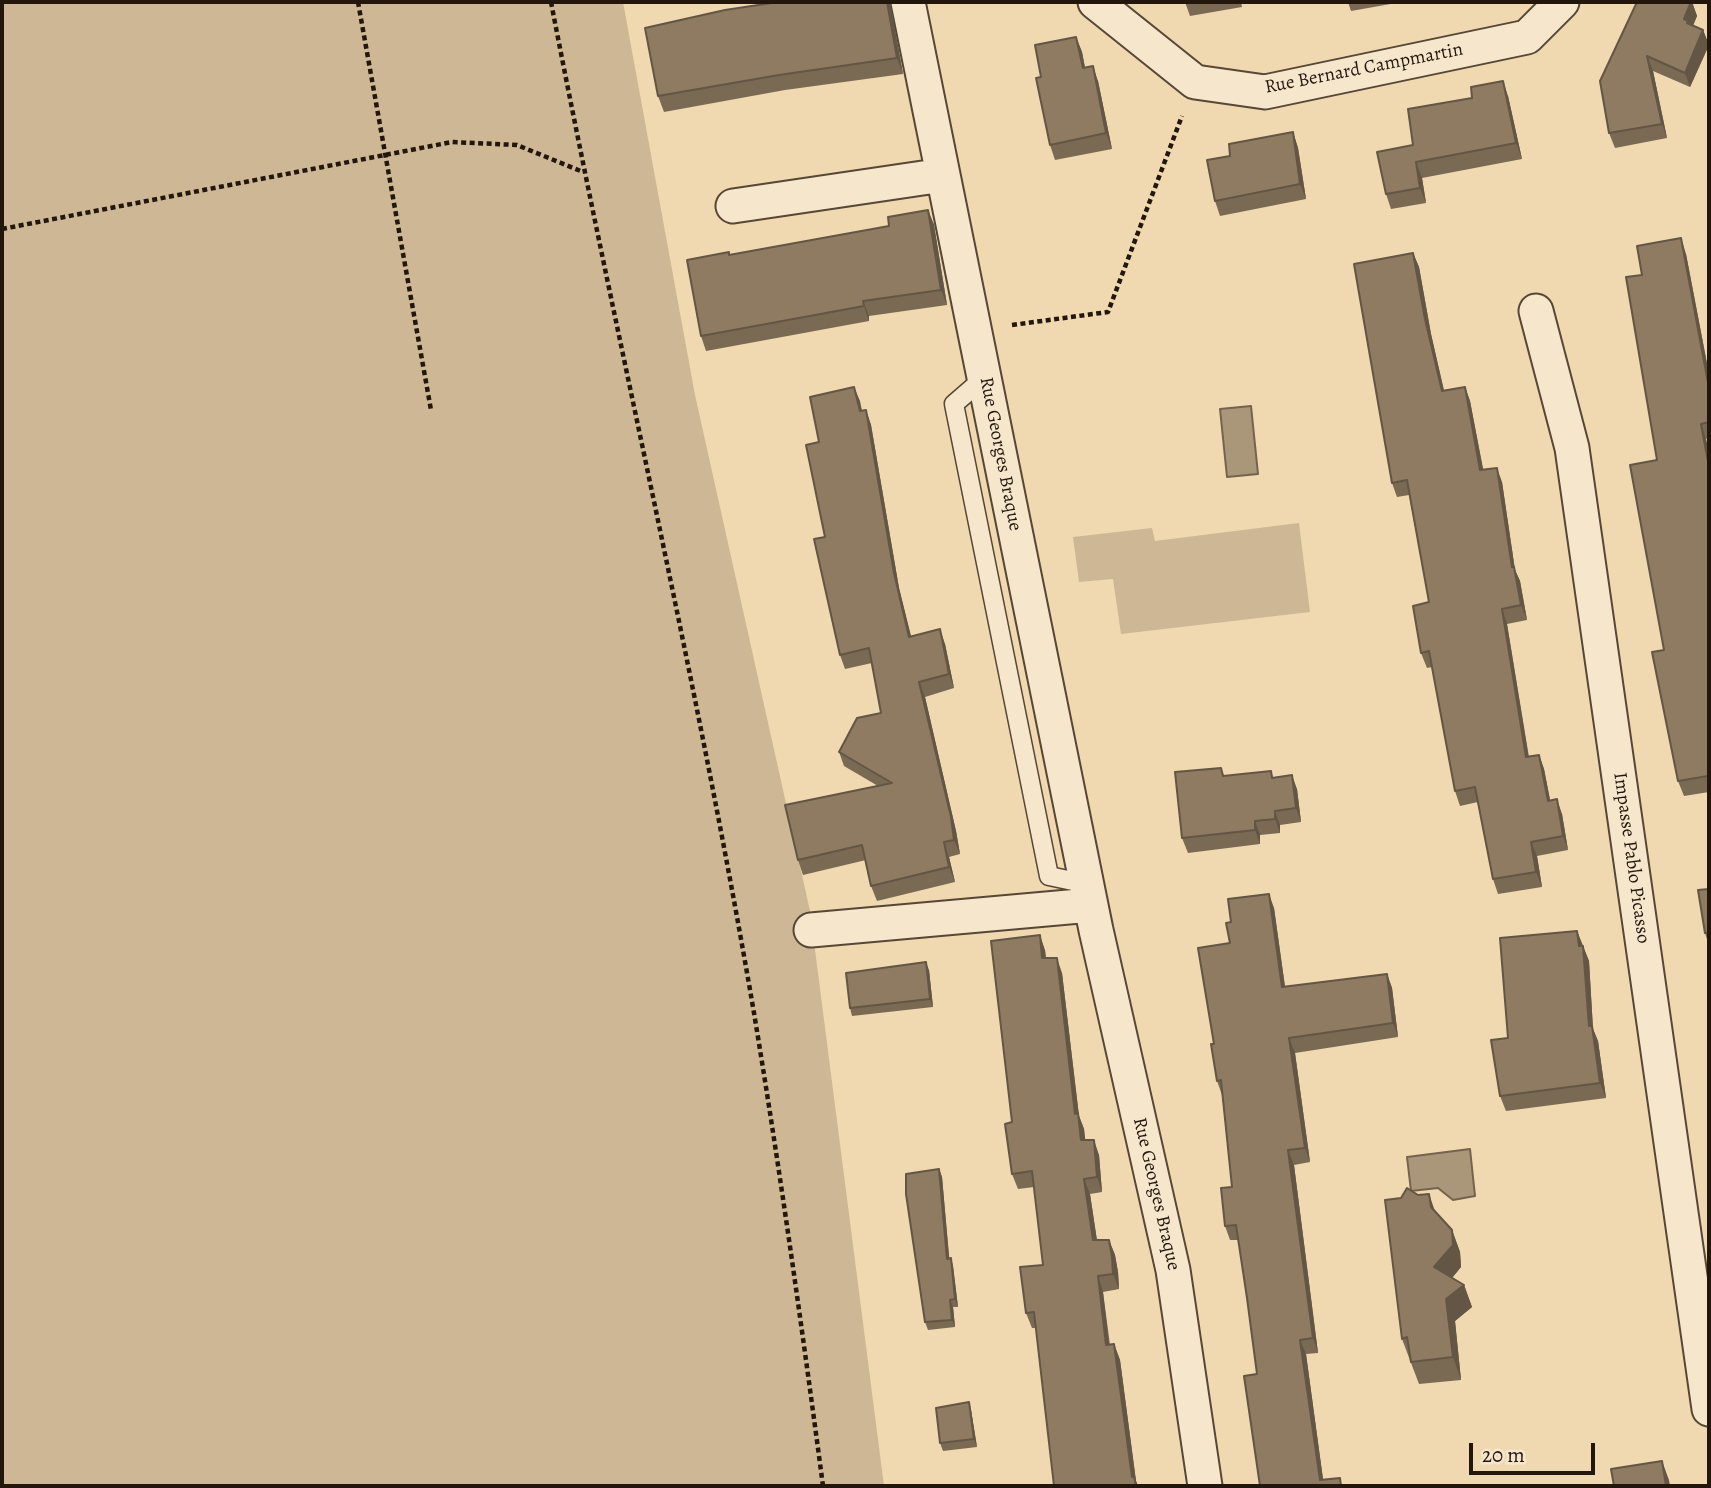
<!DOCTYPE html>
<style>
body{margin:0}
#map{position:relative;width:1711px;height:1488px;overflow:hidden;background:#f0d8b0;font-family:Alegreya,serif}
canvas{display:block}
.frame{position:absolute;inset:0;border:4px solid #23170d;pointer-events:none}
.scale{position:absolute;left:1469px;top:1443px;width:126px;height:32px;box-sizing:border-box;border:4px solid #23170d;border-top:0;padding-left:9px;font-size:21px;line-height:24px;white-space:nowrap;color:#23170d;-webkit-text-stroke:5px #f5e6cc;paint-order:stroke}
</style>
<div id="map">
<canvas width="1711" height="1488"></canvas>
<div class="frame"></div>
<div class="scale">20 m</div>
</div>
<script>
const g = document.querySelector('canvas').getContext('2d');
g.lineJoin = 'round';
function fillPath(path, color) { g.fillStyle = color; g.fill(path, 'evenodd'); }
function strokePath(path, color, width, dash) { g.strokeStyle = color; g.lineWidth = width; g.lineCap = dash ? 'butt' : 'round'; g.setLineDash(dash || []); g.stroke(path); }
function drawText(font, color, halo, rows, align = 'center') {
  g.font = font + ' Alegreya,serif'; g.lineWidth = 6; g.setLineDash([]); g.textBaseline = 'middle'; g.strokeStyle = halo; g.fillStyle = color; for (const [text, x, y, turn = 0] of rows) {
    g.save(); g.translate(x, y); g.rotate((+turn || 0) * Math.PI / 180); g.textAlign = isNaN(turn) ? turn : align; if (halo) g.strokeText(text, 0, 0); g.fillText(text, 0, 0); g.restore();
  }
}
fillPath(new Path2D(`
 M 2,2 L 623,2 L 695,395 L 810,911 L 884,1486 L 2,1486 Z
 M 1299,523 L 1310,612 L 1121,634 L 1113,579 L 1079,582 L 1073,537 L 1152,528 L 1155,541 Z`), '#cdb794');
const water = new Path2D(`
 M 1251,406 L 1258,474 L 1227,477 L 1220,409 Z
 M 1470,1149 L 1475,1196 L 1453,1200 L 1438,1188 L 1411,1191 L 1407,1157 Z`);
fillPath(water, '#aa9679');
strokePath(water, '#74634e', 2);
const service = new Path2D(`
 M 984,378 L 954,404 L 1049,876 L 1087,884`);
const minor = new Path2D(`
 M 908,2 L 1096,930 L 1173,1270 L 1205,1486
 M 1095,2 L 1195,82 L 1265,92 L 1527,37 L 1562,2
 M 733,206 L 943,175
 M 1536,311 L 1572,448 L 1709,1409
 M 811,930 L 1091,905`);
strokePath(service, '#564736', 21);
strokePath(minor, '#564736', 37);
strokePath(new Path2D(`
 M 358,2 L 431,410
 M 551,2 C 616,339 696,674 754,1013 C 780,1170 802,1328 823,1486
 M 2,229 L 452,142 L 517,145 L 583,172
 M 1012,325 L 1108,312 L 1182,116`), '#23170d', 4.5, [5, 3.5]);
strokePath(service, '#f5e6cc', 18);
strokePath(minor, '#f5e6cc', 33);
fillPath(new Path2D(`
 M 890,2 L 903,74 L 785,90 L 664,112 L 658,96 Z
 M 1185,2 L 1241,2 L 1242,7 L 1190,16 Z
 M 1348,2 L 1402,2 L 1351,11 Z
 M 1692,2 L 1697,16 L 1693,26 L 1703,30 L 1709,45 L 1690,87 L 1653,71 L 1667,138 L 1615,148 L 1609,133 L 1600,81 Z
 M 1076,37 L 1082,52 L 1085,68 L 1098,81 L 1112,149 L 1055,160 L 1050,145 L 1041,77 Z
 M 1508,96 L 1522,159 L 1422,178 L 1426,203 L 1391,209 L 1386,194 L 1413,145 Z
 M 1293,132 L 1298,148 L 1306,199 L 1220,216 L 1215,201 L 1230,156 Z
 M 928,210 L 934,225 L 947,305 L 869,316 L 869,321 L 706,351 L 701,336 L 730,255 L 889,226 Z
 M 1413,253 L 1419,267 L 1431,334 L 1444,390 L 1465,387 L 1470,401 L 1483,470 L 1502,482 L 1515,570 L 1520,581 L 1527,620 L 1507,624 L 1529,757 L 1539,755 L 1544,769 L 1550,800 L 1562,814 L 1568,850 L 1537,856 L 1542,887 L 1498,894 L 1493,879 L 1478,802 L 1460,806 L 1455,791 L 1432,667 L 1427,668 L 1421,653 L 1429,602 L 1409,495 L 1397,497 L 1392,483 Z
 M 1686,254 L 1709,374 L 1709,438 L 1706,439 L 1709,454 L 1709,792 L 1684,796 L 1678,781 L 1664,650 L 1657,460 L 1642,275 Z
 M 854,387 L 862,411 L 866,410 L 871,425 L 899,588 L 911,637 L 945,644 L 954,688 L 925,697 L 956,831 L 960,854 L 949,857 L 955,882 L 877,901 L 871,886 L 866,860 L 803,875 L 798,860 L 878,786 L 844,766 L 839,752 L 881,713 L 872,663 L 845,669 L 840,655 L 825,537 L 819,442 Z
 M 1221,768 L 1224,776 L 1271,771 L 1273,777 L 1297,789 L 1301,822 L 1280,825 L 1280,833 L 1260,835 L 1260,844 L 1188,853 L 1182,838 Z
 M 1709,889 L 1709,946 L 1705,933 Z
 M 1274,908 L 1285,987 L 1387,974 L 1392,988 L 1398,1037 L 1295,1053 L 1310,1162 L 1294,1165 L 1318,1353 L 1306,1354 L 1323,1480 L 1260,1486 L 1257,1374 L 1247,1298 L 1238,1240 L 1230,1240 L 1225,1226 L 1232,1187 L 1222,1095 L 1217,1081 L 1214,1044 L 1230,943 L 1231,922 Z
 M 1577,931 L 1589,961 L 1593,1029 L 1598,1041 L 1606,1098 L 1506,1111 L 1500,1096 L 1508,1038 Z
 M 1045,950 L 1046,958 L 1062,973 L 1079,1116 L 1084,1129 L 1085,1140 L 1099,1155 L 1102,1192 L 1090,1194 L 1097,1240 L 1109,1240 L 1115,1255 L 1118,1272 L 1119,1289 L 1103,1292 L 1110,1345 L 1114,1344 L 1120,1360 L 1136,1481 L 1138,1486 L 1054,1486 L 1036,1328 L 1032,1328 L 1026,1313 L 1043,1265 L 1034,1187 L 1018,1189 L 1012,1174 L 1012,1122 Z
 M 929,970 L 933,1007 L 852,1016 L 850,1008 Z
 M 939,1169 L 942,1177 L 949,1258 L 953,1266 L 958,1307 L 953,1307 L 955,1327 L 928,1330 L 925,1322 Z
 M 1401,1198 L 1435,1212 L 1452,1230 L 1460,1252 L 1461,1267 L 1452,1278 L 1464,1285 L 1472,1307 L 1455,1321 L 1461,1380 L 1419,1384 L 1402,1339 Z
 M 969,1402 L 971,1410 L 977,1447 L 943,1451 L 940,1443 Z`), '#7a6a54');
fillPath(new Path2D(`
 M 887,2 L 890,2 L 903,74 L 897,58 Z
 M 1692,2 L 1697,16 L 1691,30 L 1684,19 Z
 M 1703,30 L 1709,45 L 1690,87 L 1685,73 Z
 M 1076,37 L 1082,52 L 1088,83 L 1083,68 Z
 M 1647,56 L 1653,71 L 1667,138 L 1662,124 Z
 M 1093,66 L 1098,81 L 1112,149 L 1106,133 Z
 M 1503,81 L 1508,96 L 1522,159 L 1516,143 Z
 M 1293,132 L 1298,148 L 1306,199 L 1300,184 Z
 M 1416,162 L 1422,178 L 1426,203 L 1420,188 Z
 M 928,210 L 934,225 L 947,305 L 941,290 Z
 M 1681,238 L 1686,254 L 1709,374 L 1709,388 Z
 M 1413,253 L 1419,267 L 1431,334 L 1447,405 L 1442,391 L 1425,319 Z
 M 863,301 L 869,316 L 869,321 L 864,306 Z
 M 854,387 L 860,401 L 865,426 L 860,411 Z
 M 1465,387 L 1470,401 L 1486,484 L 1480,470 Z
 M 866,410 L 871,425 L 899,588 L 915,652 L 909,637 L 894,573 Z
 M 1701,424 L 1706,439 L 1709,454 L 1709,467 Z
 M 1497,468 L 1502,482 L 1515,570 L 1520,581 L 1527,620 L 1521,605 L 1512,567 Z
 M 1502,609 L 1507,624 L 1531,772 L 1526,757 Z
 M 940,629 L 945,644 L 954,688 L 949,674 Z
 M 919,682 L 925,697 L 956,831 L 960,854 L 954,840 Z
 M 1539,755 L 1544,769 L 1553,815 L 1548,801 Z
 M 1292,775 L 1297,789 L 1301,822 L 1296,808 Z
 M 1557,799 L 1562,814 L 1568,850 L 1563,836 Z
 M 1275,811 L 1280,825 L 1280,833 L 1275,819 Z
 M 1255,821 L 1260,835 L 1260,844 L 1255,830 Z
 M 944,842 L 949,857 L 955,882 L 949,867 Z
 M 1531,842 L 1537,856 L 1542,887 L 1536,872 Z
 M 1269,894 L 1274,908 L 1287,1001 L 1282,987 Z
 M 1577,931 L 1589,961 L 1593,1029 L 1598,1041 L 1606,1098 L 1600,1083 L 1589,1026 Z
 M 1040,935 L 1045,950 L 1047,973 L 1042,958 Z
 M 1057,958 L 1062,973 L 1079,1116 L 1084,1129 L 1087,1155 L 1081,1140 L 1075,1114 Z
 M 926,962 L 929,970 L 933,1007 L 930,999 Z
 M 1387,974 L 1392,988 L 1398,1037 L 1393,1023 Z
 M 1289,1038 L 1295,1053 L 1310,1162 L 1305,1148 Z
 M 1094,1140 L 1099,1155 L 1102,1192 L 1097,1177 Z
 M 1288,1150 L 1294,1165 L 1318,1353 L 1313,1338 Z
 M 939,1169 L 942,1177 L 950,1266 L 947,1259 Z
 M 1084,1179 L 1090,1194 L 1099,1255 L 1093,1240 Z
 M 1429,1194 L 1437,1217 L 1431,1207 Z
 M 1452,1230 L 1460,1252 L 1461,1267 L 1442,1290 L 1434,1267 Z
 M 1109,1240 L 1115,1255 L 1118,1272 L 1119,1289 L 1113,1274 Z
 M 951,1258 L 953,1266 L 958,1307 L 955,1299 Z
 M 1098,1276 L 1103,1292 L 1111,1361 L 1106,1345 Z
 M 1464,1285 L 1472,1307 L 1455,1321 L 1461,1380 L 1453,1357 L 1446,1299 Z
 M 950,1300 L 953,1307 L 955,1327 L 952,1320 Z
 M 1300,1340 L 1306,1354 L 1324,1486 L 1320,1480 Z
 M 1114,1344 L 1120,1360 L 1136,1481 L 1138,1486 L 1135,1486 L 1132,1477 Z
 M 969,1402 L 971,1410 L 977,1447 L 974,1439 Z
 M 1662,1461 L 1669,1480 L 1670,1486 L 1666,1486 Z`), '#635645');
const building = new Path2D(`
 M 778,2 L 887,2 L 897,58 L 779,75 L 658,96 L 645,28 L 725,10 Z
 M 1637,2 L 1691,2 L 1684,19 L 1688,21 L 1687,23 L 1703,30 L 1685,73 L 1647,56 L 1662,124 L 1609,133 L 1600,81 Z
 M 1076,37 L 1083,68 L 1093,66 L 1106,133 L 1050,145 L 1036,78 L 1041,77 L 1035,45 Z
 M 1503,81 L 1516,143 L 1416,162 L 1420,188 L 1386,194 L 1377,152 L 1413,145 L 1408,109 L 1472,98 L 1471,87 Z
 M 1293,132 L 1300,184 L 1215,201 L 1207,160 L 1230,156 L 1229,144 Z
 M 928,210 L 941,290 L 863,301 L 864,306 L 701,336 L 687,260 L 729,252 L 729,255 L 889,226 L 888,217 Z
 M 1681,238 L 1709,388 L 1709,422 L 1701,424 L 1709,467 L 1709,785 L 1708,776 L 1678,781 L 1652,652 L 1664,650 L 1630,465 L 1657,460 L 1626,277 L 1642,275 L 1637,246 Z
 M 1413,253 L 1425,319 L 1442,391 L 1465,387 L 1480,470 L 1497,468 L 1512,567 L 1514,567 L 1521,605 L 1502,609 L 1526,757 L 1539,755 L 1548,801 L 1557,799 L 1563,836 L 1531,842 L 1536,872 L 1493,879 L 1475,787 L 1455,791 L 1429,651 L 1421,653 L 1413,606 L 1429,602 L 1407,480 L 1392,483 L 1354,264 Z
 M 854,387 L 860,411 L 866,410 L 894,573 L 909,637 L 940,629 L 949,674 L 919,682 L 951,817 L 954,840 L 944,842 L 949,867 L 871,886 L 862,845 L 798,860 L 785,805 L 892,783 L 839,752 L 857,718 L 881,713 L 869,648 L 840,655 L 814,539 L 825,537 L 806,445 L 819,442 L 810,397 Z
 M 1221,768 L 1223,776 L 1271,771 L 1272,778 L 1292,775 L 1296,808 L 1275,811 L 1275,819 L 1255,821 L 1255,830 L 1182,838 L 1175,772 Z
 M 1709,889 L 1709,933 L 1705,933 L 1698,890 Z
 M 1269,894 L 1282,987 L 1387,974 L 1393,1023 L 1289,1038 L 1305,1148 L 1288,1150 L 1313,1338 L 1300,1340 L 1320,1480 L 1340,1478 L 1341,1486 L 1260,1486 L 1244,1376 L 1257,1374 L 1247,1298 L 1236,1225 L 1225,1226 L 1221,1188 L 1232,1187 L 1221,1080 L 1217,1081 L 1211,1044 L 1214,1044 L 1198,948 L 1230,943 L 1226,923 L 1231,922 L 1228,899 Z
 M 1577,931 L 1579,946 L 1583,946 L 1589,1026 L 1592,1026 L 1600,1083 L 1500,1096 L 1491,1040 L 1508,1038 L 1500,938 Z
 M 1040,935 L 1042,958 L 1057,958 L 1075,1114 L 1078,1113 L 1081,1140 L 1094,1140 L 1097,1177 L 1084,1179 L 1093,1240 L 1109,1240 L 1112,1257 L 1113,1274 L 1098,1276 L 1106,1345 L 1114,1344 L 1132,1477 L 1134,1476 L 1136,1486 L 1054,1486 L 1034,1312 L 1026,1313 L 1020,1267 L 1043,1265 L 1032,1171 L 1012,1174 L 1005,1124 L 1012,1122 L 991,941 Z
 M 926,962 L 930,999 L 850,1008 L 846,973 Z
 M 939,1169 L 947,1259 L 951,1258 L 955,1299 L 950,1300 L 952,1320 L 925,1322 L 906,1194 L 906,1174 Z
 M 1407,1188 L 1418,1195 L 1429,1194 L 1431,1207 L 1452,1230 L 1453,1245 L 1434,1267 L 1464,1285 L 1446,1299 L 1453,1357 L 1411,1362 L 1407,1337 L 1402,1339 L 1385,1200 L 1401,1198 Z
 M 969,1402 L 974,1439 L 940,1443 L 936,1408 Z
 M 1662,1461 L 1666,1486 L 1614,1486 L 1611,1469 Z`);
fillPath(building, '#8e7b62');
strokePath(building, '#635645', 2);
drawText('19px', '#23170d', '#f5e6cc', [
 ["Rue Bernard Campmartin",1364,69,-11],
 ["Rue Georges Braque",1000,454,79],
 ["Impasse Pablo Picasso",1631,858,82],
 ["Rue Georges Braque",1156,1194,77]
]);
</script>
